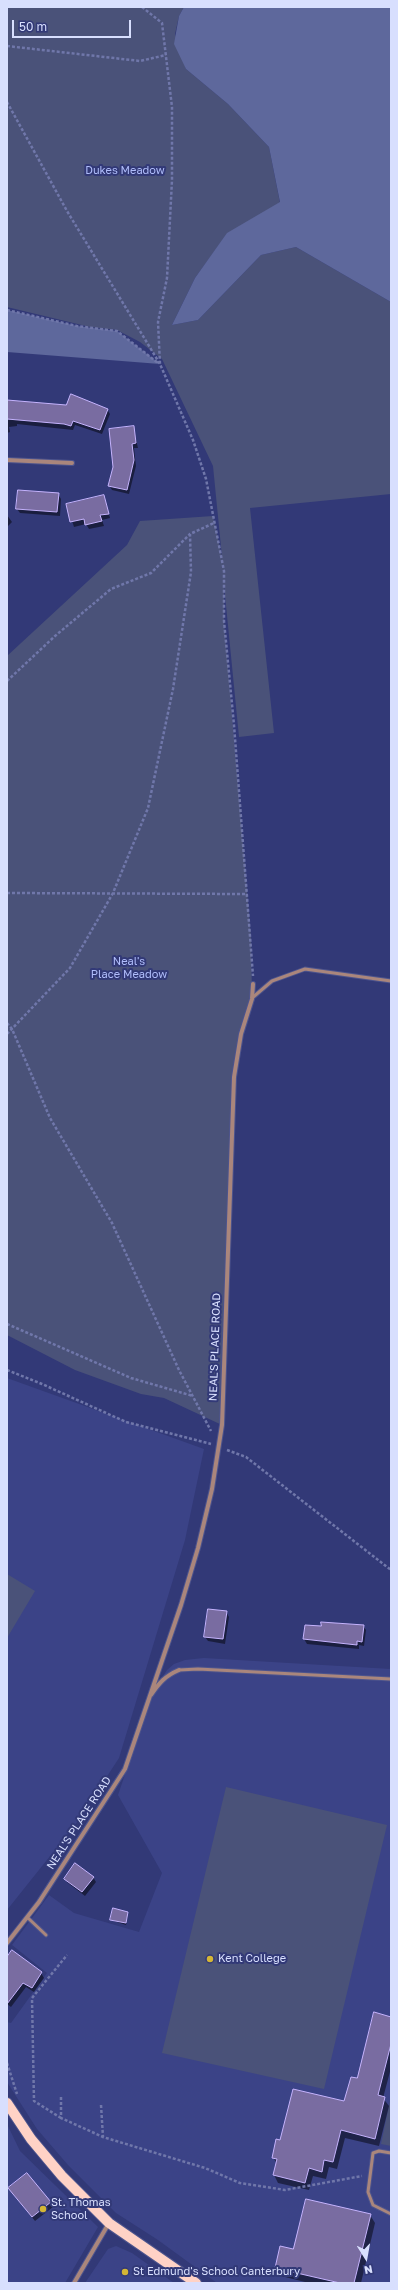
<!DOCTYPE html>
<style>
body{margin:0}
#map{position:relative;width:398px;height:2290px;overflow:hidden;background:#323977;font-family:"Golos Text",sans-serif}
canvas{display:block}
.frame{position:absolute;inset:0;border:8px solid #d8dffe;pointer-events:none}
.north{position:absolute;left:346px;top:2238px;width:40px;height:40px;-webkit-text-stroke:3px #323977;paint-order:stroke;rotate:169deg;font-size:11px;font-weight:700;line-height:16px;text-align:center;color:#d8dffe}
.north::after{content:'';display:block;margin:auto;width:14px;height:18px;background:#d8dffe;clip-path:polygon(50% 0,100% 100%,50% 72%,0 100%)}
.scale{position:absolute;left:12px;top:20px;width:119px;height:18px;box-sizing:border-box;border:2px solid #d8dffe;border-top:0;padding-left:5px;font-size:12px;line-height:14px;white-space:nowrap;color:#d8dffe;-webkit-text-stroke:3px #323977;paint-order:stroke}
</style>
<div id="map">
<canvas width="398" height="2290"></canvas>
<div class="frame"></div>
<div class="north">N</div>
<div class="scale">50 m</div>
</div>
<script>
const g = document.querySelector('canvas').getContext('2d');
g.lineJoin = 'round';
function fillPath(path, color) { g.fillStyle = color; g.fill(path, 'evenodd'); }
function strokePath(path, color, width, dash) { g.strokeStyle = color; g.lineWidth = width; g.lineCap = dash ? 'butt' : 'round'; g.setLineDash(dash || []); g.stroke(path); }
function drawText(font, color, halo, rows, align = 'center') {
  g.font = font + ' "Golos Text",sans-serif'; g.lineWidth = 4; g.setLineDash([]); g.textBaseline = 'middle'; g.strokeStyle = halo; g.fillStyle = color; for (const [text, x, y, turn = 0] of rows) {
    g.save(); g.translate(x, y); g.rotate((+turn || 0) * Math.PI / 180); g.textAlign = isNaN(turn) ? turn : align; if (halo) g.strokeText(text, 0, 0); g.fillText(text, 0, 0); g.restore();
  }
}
fillPath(new Path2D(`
 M 7,1378 L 204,1449 L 185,1540 L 119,1758 L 78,1821 L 7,1910 Z
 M 204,1658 L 391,1669 L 391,2283 L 217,2283 L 158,2240 L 116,2213 L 68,2165 L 37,2129 L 7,2082 L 7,2022 L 11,2023 L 47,1973 L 12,1945 L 49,1895 L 74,1913 L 139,1932 L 162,1873 L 118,1795 L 153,1692 L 167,1670 L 174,1664 L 185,1660 Z
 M 7,2124 L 20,2151 L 98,2227 L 65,2283 L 7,2283 Z
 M 116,2246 L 132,2253 L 174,2283 L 85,2283 L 108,2249 Z`), '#3b4387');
fillPath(new Path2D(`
 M 7,7 L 184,7 L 179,16 L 175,34 L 186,69 L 228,104 L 269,147 L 280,203 L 227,234 L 195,278 L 172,325 L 198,320 L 261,255 L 296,247 L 391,302 L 391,494 L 250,508 L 274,733 L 239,737 L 224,585 L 224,621 L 251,938 L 252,999 L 241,1034 L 234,1077 L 222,1425 L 164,1398 L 141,1394 L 75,1370 L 7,1335 L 7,656 L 127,545 L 140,521 L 213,516 L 222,557 L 213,466 L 162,359 L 140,342 L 117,330 L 90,327 L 7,307 Z
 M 7,1574 L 35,1591 L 7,1638 Z
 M 226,1787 L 387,1825 L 324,2089 L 162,2053 Z
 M 391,2096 L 391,2146 L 381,2144 Z`), '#4a5279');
fillPath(new Path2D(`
 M 184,7 L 391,7 L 391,302 L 296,247 L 261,255 L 198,320 L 172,325 L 195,278 L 227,233 L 280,202 L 269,147 L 228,104 L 186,69 L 174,44 L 179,16 Z
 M 7,310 L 77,326 L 117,331 L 160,364 L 7,352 Z`), '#5e689c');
fillPath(new Path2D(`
 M 7,401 L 107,409 L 110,414 L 102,434 L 75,425 L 73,430 L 17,424 L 17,426 L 9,427 L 10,432 L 7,433 Z
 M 133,427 L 138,448 L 134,448 L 136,466 L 129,494 L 112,490 L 109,485 L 114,467 Z
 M 58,494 L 61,499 L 60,516 L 20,513 L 17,509 Z
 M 104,497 L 110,518 L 102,520 L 104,526 L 89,529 L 86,524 L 74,527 L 67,505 Z
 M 7,515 L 12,522 L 7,527 Z
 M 226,1612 L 229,1617 L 225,1644 L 208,1641 L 205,1637 Z
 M 338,1623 L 363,1626 L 366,1630 L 364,1646 L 359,1645 L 359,1649 L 307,1644 L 304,1639 L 305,1626 L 321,1627 L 338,1625 Z
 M 93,1877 L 96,1882 L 85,1896 L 68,1883 L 65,1879 Z
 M 128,1913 L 126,1925 L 111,1920 Z
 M 7,1958 L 41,1973 L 44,1978 L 34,1992 L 26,1987 L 11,2007 L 7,2004 Z
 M 391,2018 L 391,2068 L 383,2098 L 389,2106 L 379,2146 L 345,2138 L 337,2169 L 329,2167 L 326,2179 L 313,2176 L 309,2190 L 278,2183 L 274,2175 L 277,2164 L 273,2157 L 281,2141 L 345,2103 Z
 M 27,2174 L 53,2207 L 35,2221 L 12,2193 Z
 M 370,2215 L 375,2223 L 361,2283 L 309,2283 L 281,2276 L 276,2268 L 294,2250 Z`), '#0007');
const building = new Path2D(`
 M 71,394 L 108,409 L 100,430 L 73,421 L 71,426 L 64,424 L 7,419 L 7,400 L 66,405 Z
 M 134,426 L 136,443 L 132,444 L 134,460 L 127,490 L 108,486 L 113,467 L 109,429 Z
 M 18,490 L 59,493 L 57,512 L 16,509 Z
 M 104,495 L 109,514 L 100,515 L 102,521 L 85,525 L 84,519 L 70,522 L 66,504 Z
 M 208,1609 L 227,1611 L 223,1639 L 204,1637 Z
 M 321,1622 L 364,1625 L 362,1642 L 357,1641 L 357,1645 L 303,1639 L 305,1625 L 321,1626 Z
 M 75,1863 L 94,1877 L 82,1892 L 64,1879 Z
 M 113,1908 L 128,1912 L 126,1923 L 110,1920 Z
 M 12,1950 L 42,1972 L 32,1988 L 23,1983 L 7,2004 L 7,1957 Z
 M 374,2012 L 391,2017 L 391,2044 L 378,2095 L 385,2097 L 375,2139 L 341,2130 L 333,2162 L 324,2160 L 322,2172 L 309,2168 L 305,2183 L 273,2175 L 277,2159 L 272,2158 L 276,2139 L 280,2140 L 293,2089 L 344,2101 L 351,2077 L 357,2078 Z
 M 27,2173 L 51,2202 L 32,2217 L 8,2188 Z
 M 306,2199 L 371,2214 L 354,2283 L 340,2283 L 275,2268 L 280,2246 L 293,2249 Z`);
fillPath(building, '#796ca1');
strokePath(building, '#c5b3fd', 1);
const service = new Path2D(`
 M 252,998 L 272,981 L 305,969 L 391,981
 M 179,1670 L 198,1669 L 391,1679
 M 28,1918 L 46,1935
 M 391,2153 L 379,2151 L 373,2153 L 368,2192 L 373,2205 L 391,2214`);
const minor = new Path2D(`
 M 7,460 L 72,463
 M 151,1695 C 159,1683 165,1676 179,1670
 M 7,1943 L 39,1902 L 125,1769 L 181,1605 L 198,1548 L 212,1489 L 222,1425 L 234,1077 L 241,1034 L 252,999 L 253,984
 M 74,2283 L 109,2223`);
const primary = new Path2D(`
 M 7,2103 L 31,2139 L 62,2176 L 109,2223 L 196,2283`);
strokePath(service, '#4d548d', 5);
strokePath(minor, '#4d548d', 6);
strokePath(primary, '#4d548d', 12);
strokePath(new Path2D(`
 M 142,7 L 162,23 L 172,107 L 172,180 L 167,278 L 158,322 L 160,364
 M 7,46 L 140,61 L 166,55
 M 7,102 L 67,211 L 160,364 L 193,440 L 206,479 L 224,571 L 224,621 L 234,725 L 253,976
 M 7,310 L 77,326 L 117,331 L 158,363
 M 7,681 L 55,636 L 111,589 L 151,573 L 190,534
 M 7,893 L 246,894
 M 7,1023 L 12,1029 L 50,1118 L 112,1223 L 179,1370 L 211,1431
 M 7,1034 L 70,968 L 113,893 L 148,808 L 173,689 L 191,572 L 190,534 L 214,523
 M 7,1324 L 131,1378 L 193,1396
 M 7,1370 L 42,1384 L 126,1422 L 211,1444
 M 227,1450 L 246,1457 L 391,1570
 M 7,2063 L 17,2094
 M 61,2097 L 61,2118 L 103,2137
 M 101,2105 L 103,2137 L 205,2168 L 240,2183 L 285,2190 L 362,2176
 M 61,2118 L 34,2101 L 32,1998 L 67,1955`), '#7077aa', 2.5, [3, 2]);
strokePath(service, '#aa867c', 3);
strokePath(minor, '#aa867c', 4);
strokePath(primary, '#ffd2c6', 10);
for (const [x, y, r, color] of [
 [210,1959,4,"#d4b635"],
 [43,2209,4,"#d4b635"],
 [125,2272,4,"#d4b635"]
]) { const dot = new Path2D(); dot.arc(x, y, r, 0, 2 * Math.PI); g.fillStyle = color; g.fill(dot); strokePath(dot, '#323977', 1.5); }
drawText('11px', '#b0bdfb', '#323977', [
 ["Dukes Meadow",125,171],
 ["Neal's",129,962],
 ["Place Meadow",129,975]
]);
drawText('11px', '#d8dffe', '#323977', [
 ["NEAL'S PLACE ROAD",215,1347,-88],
 ["NEAL'S PLACE ROAD",79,1823,-57]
]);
drawText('11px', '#d8dffe', '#323977', [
 ["Kent College",218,1959],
 ["St. Thomas",51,2203],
 ["School",51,2216],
 ["St Edmund's School Canterbury",133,2272]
], 'left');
</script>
